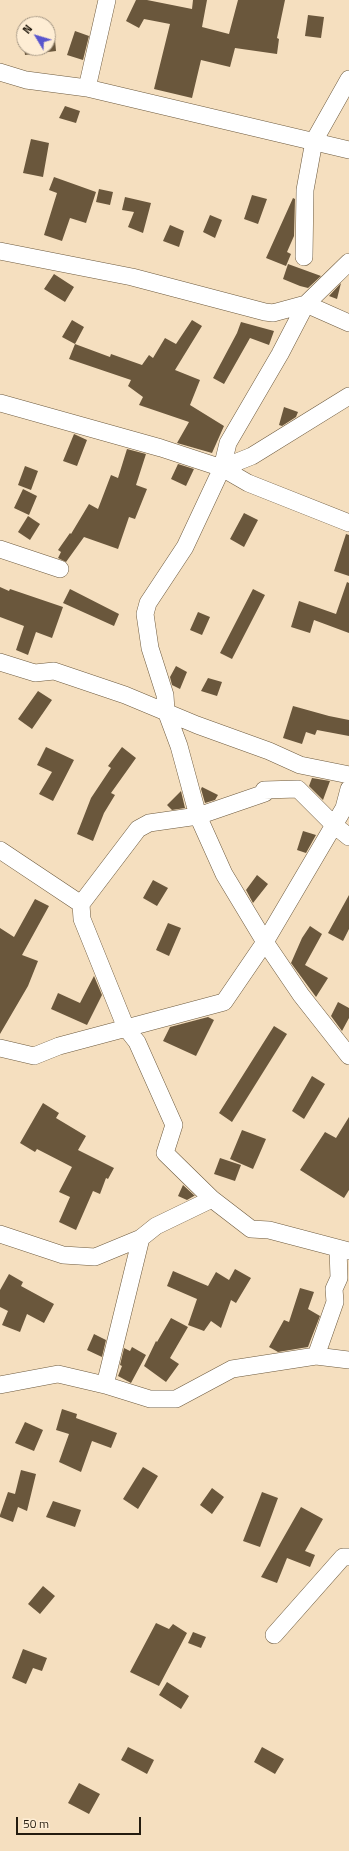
<!DOCTYPE html>
<style>
body{margin:0}
#map{position:relative;width:349px;height:1851px;overflow:hidden;background:#f5dfbf;font-family:"Titillium Web",sans-serif}
canvas{display:block}
.north{position:absolute;left:16px;top:16px;width:40px;height:40px;box-sizing:border-box;background:#feedd4;border:1px solid #a79986;border-radius:50%;rotate:308deg;font-size:11px;font-weight:700;line-height:16px;text-align:center;color:#241c10}
.north::after{content:'';display:block;margin:auto;width:14px;height:18px;background:#5955cd;clip-path:polygon(50% 0,100% 100%,50% 72%,0 100%)}
.scale{position:absolute;left:16px;top:1817px;width:125px;height:18px;box-sizing:border-box;border:2px solid #241c10;border-top:0;padding-left:5px;font-size:12px;line-height:14px;white-space:nowrap;color:#241c10;-webkit-text-stroke:3px #feedd4;paint-order:stroke}
</style>
<div id="map">
<canvas width="349" height="1851"></canvas>
<div class="north">N</div>
<div class="scale">50 m</div>
</div>
<script>
const g = document.querySelector('canvas').getContext('2d');
g.lineJoin = 'round';
function fillPath(path, color) { g.fillStyle = color; g.fill(path, 'evenodd'); }
function strokePath(path, color, width, dash) { g.strokeStyle = color; g.lineWidth = width; g.lineCap = dash ? 'butt' : 'round'; g.setLineDash(dash || []); g.stroke(path); }
fillPath(new Path2D(`
 M 136,0 L 147,0 L 192,9 L 193,0 L 207,0 L 202,27 L 229,34 L 238,0 L 285,0 L 277,38 L 279,39 L 277,54 L 235,48 L 230,67 L 201,60 L 192,98 L 154,89 L 170,24 L 144,19 L 139,28 L 126,21 Z
 M 308,15 L 324,17 L 321,38 L 305,36 Z
 M 54,29 L 56,51 L 25,55 L 24,48 L 48,48 L 48,30 Z
 M 75,31 L 89,36 L 83,60 L 67,55 Z
 M 65,106 L 80,111 L 76,123 L 59,118 Z
 M 31,139 L 49,143 L 43,177 L 23,173 Z
 M 54,177 L 96,192 L 86,223 L 70,218 L 62,241 L 44,235 L 57,193 L 49,190 Z
 M 99,189 L 113,192 L 110,205 L 96,202 Z
 M 252,195 L 267,199 L 258,224 L 244,219 Z
 M 125,197 L 151,203 L 143,233 L 128,227 L 134,212 L 122,210 Z
 M 293,198 L 295,199 L 294,236 L 287,252 L 291,254 L 286,266 L 266,258 Z
 M 210,215 L 222,220 L 215,238 L 203,232 Z
 M 170,225 L 184,231 L 179,247 L 163,241 Z
 M 288,264 L 321,276 L 308,288 L 300,286 L 283,279 Z
 M 54,274 L 74,287 L 65,302 L 44,289 Z
 M 341,283 L 337,299 L 329,296 Z
 M 72,320 L 84,327 L 75,344 L 62,337 Z
 M 192,320 L 202,326 L 175,370 L 200,380 L 190,405 L 224,426 L 212,453 L 177,443 L 189,422 L 139,405 L 143,397 L 128,386 L 131,380 L 69,359 L 75,344 L 110,357 L 111,354 L 142,365 L 149,355 L 153,358 L 165,338 L 176,344 Z
 M 241,322 L 274,331 L 269,345 L 250,338 L 224,384 L 213,378 L 237,333 Z
 M 284,407 L 298,412 L 296,417 L 282,426 L 279,425 Z
 M 74,434 L 87,440 L 77,466 L 63,461 Z
 M 127,449 L 146,454 L 136,485 L 147,489 L 135,519 L 129,517 L 118,549 L 84,537 L 66,562 L 58,558 L 61,552 L 58,550 L 70,533 L 71,534 L 89,504 L 98,509 L 111,475 L 118,478 Z
 M 178,464 L 194,469 L 186,486 L 171,479 Z
 M 25,466 L 38,471 L 31,490 L 18,485 Z
 M 23,489 L 37,496 L 29,515 L 14,508 Z
 M 244,513 L 258,520 L 244,547 L 230,539 Z
 M 28,516 L 40,524 L 30,540 L 18,532 Z
 M 346,534 L 349,535 L 349,576 L 334,571 Z
 M 347,582 L 349,583 L 349,633 L 314,620 L 310,633 L 291,627 L 299,601 L 336,614 Z
 M 0,587 L 9,591 L 10,589 L 63,607 L 52,638 L 36,632 L 28,655 L 16,650 L 24,626 L 0,617 Z
 M 70,589 L 119,614 L 114,626 L 63,603 Z
 M 253,589 L 265,595 L 232,659 L 220,653 Z
 M 198,612 L 210,617 L 202,635 L 190,630 Z
 M 176,666 L 187,672 L 180,689 L 172,685 L 170,677 Z
 M 208,678 L 222,682 L 217,696 L 201,691 Z
 M 38,691 L 52,700 L 32,729 L 18,719 Z
 M 293,706 L 329,716 L 349,720 L 349,736 L 317,730 L 315,735 L 306,732 L 302,744 L 283,738 Z
 M 46,747 L 74,760 L 53,801 L 39,794 L 52,772 L 37,765 Z
 M 122,747 L 136,758 L 111,793 L 115,795 L 104,813 L 93,841 L 77,834 L 91,798 L 111,768 L 108,766 Z
 M 312,778 L 330,781 L 323,800 L 309,786 Z
 M 202,787 L 218,795 L 215,800 L 205,803 L 201,789 Z
 M 181,791 L 185,808 L 172,810 L 167,805 Z
 M 303,831 L 316,835 L 306,853 L 297,850 Z
 M 257,875 L 268,884 L 253,903 L 246,890 Z
 M 153,880 L 168,888 L 157,906 L 143,898 Z
 M 349,895 L 349,929 L 343,941 L 328,933 Z
 M 35,899 L 49,906 L 22,955 L 38,961 L 28,986 L 0,1034 L 0,928 L 14,937 Z
 M 168,923 L 181,928 L 169,956 L 156,950 Z
 M 310,926 L 322,934 L 305,965 L 328,978 L 316,997 L 291,963 L 302,938 Z
 M 94,976 L 102,995 L 87,1025 L 51,1009 L 58,993 L 80,1003 Z
 M 338,1002 L 349,1008 L 349,1018 L 342,1031 L 331,1016 Z
 M 208,1017 L 214,1020 L 196,1056 L 163,1041 L 170,1027 Z
 M 274,1026 L 287,1034 L 232,1122 L 219,1113 Z
 M 312,1076 L 325,1084 L 304,1119 L 292,1111 Z
 M 43,1103 L 59,1113 L 56,1118 L 86,1136 L 78,1150 L 114,1168 L 108,1179 L 106,1178 L 100,1194 L 93,1191 L 76,1230 L 59,1222 L 70,1197 L 59,1192 L 72,1167 L 37,1149 L 35,1152 L 20,1143 Z
 M 349,1117 L 349,1190 L 344,1198 L 300,1170 L 325,1132 L 336,1138 Z
 M 242,1130 L 266,1139 L 253,1169 L 230,1159 Z
 M 220,1158 L 241,1165 L 235,1181 L 214,1174 Z
 M 183,1185 L 195,1196 L 194,1196 L 187,1200 L 178,1196 Z
 M 235,1269 L 251,1278 L 236,1303 L 231,1300 L 221,1328 L 211,1321 L 204,1331 L 188,1325 L 197,1299 L 167,1286 L 173,1271 L 208,1286 L 216,1272 L 229,1280 Z
 M 9,1274 L 23,1282 L 21,1286 L 54,1304 L 44,1323 L 27,1314 L 20,1332 L 2,1325 L 8,1311 L 0,1307 L 0,1290 Z
 M 300,1288 L 314,1292 L 308,1309 L 320,1316 L 311,1339 L 308,1347 L 278,1352 L 269,1347 L 284,1320 L 289,1322 Z
 M 171,1318 L 188,1327 L 170,1358 L 179,1364 L 166,1382 L 144,1366 L 156,1341 L 157,1342 Z
 M 94,1334 L 106,1340 L 102,1357 L 87,1350 Z
 M 132,1347 L 146,1355 L 131,1383 L 118,1376 L 122,1366 L 120,1365 L 124,1348 L 130,1351 Z
 M 62,1409 L 77,1414 L 76,1418 L 117,1433 L 111,1448 L 92,1441 L 81,1472 L 59,1462 L 69,1434 L 56,1430 Z
 M 25,1422 L 43,1430 L 34,1451 L 15,1443 Z
 M 143,1467 L 158,1476 L 138,1509 L 123,1499 Z
 M 21,1470 L 36,1474 L 27,1511 L 18,1507 L 13,1522 L 0,1517 L 0,1515 L 8,1492 L 15,1494 Z
 M 212,1488 L 224,1497 L 212,1514 L 200,1505 Z
 M 262,1492 L 278,1498 L 260,1547 L 243,1541 Z
 M 53,1501 L 81,1510 L 75,1527 L 46,1517 Z
 M 301,1507 L 323,1519 L 305,1551 L 315,1555 L 310,1567 L 287,1558 L 277,1583 L 261,1577 Z
 M 43,1586 L 55,1596 L 40,1614 L 28,1604 Z
 M 156,1623 L 169,1629 L 173,1624 L 187,1633 L 159,1686 L 130,1672 Z
 M 193,1632 L 206,1637 L 201,1648 L 188,1643 Z
 M 23,1649 L 47,1658 L 42,1671 L 33,1668 L 26,1684 L 12,1678 Z
 M 167,1682 L 189,1696 L 181,1709 L 159,1695 Z
 M 128,1747 L 154,1760 L 147,1774 L 121,1760 Z
 M 262,1747 L 284,1759 L 275,1774 L 254,1762 Z
 M 79,1783 L 100,1794 L 89,1814 L 68,1803 Z`), '#6a573c');
const minor = new Path2D(`
 M 0,72 L 26,80 L 87,88 L 349,150
 M 87,88 L 107,0
 M 0,251 L 132,277 L 265,312 L 273,313 L 306,304 L 349,323
 M 304,257 L 305,190 L 314,141 L 349,79
 M 349,262 L 306,304 L 280,354 L 228,443 L 222,468 L 185,547 L 148,603 L 145,614 L 150,648 L 165,695 L 166,711 L 179,746 L 198,816 L 224,874 L 265,942 L 301,995 L 349,1056
 M 0,403 L 161,448 L 222,468 L 248,483 L 349,523
 M 222,468 L 252,456 L 349,396
 M 0,549 L 60,569
 M 0,662 L 35,673 L 54,671 L 125,695 L 197,725 L 269,751 L 300,765 L 349,775
 M 349,837 L 334,825 L 298,789 L 264,790 L 265,793 L 198,816 L 149,823 L 138,829 L 81,904 L 82,919 L 126,1028 L 137,1042 L 174,1125 L 165,1153 L 212,1199 L 251,1229 L 269,1230 L 349,1251
 M 0,850 L 81,904
 M 0,1048 L 34,1056 L 59,1046 L 224,1002 L 265,942 L 334,825 L 344,808 L 349,789
 M 0,1234 L 63,1255 L 95,1257 L 141,1238 L 156,1226 L 212,1199
 M 316,1356 L 335,1302 L 334,1289 L 339,1278 L 338,1249
 M 0,1385 L 58,1374 L 105,1385 L 150,1399 L 176,1399 L 232,1369 L 316,1356 L 349,1360
 M 105,1385 L 141,1238
 M 274,1635 L 343,1557 L 349,1557`);
strokePath(minor, '#6d5a3e', 18);
strokePath(minor, '#fff', 17);
</script>
